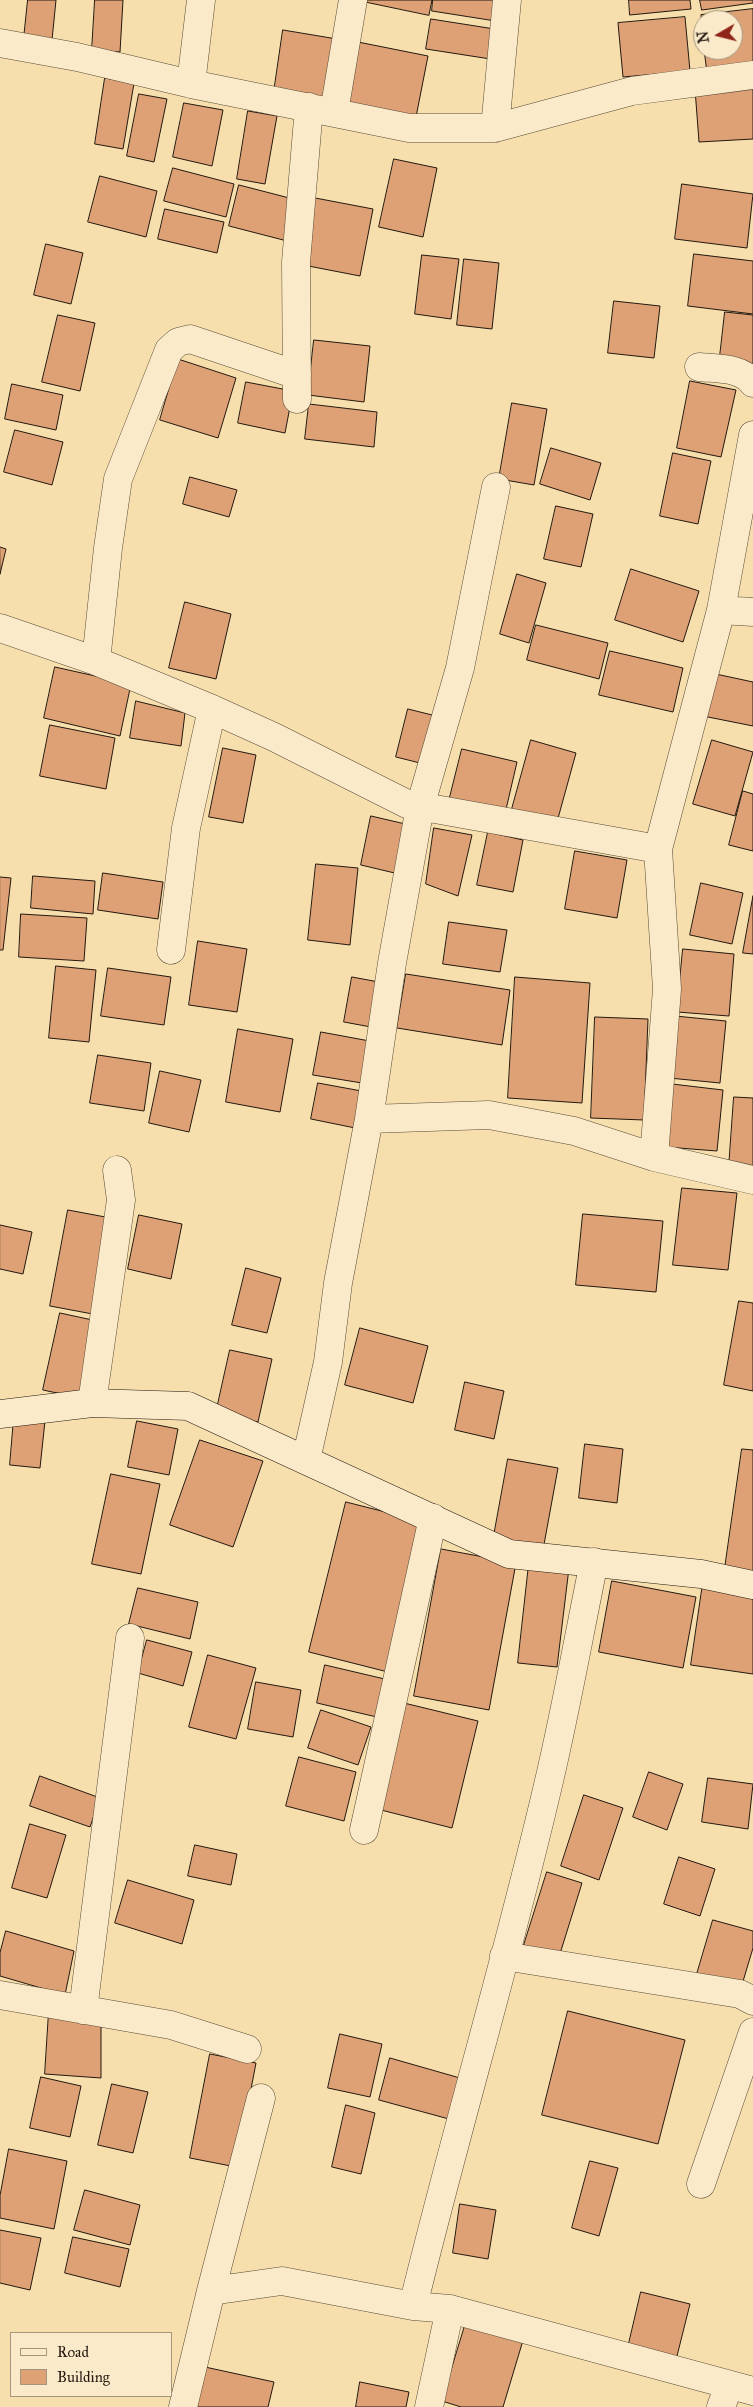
<!DOCTYPE html>
<style>
body{margin:0}
#map{position:relative;width:753px;height:2407px;overflow:hidden;background:#f7dfad;font-family:"IM FELL Great Primer",serif}
canvas{display:block}
.legend{position:absolute;left:10px;top:2332px;width:162px;height:65px;box-sizing:border-box;background:#faeaca;border:1px solid #a4967f;margin:0;padding:6px 9px;list-style:none;font-size:15px;color:#23180f}
.legend li{display:flex;align-items:center;gap:10px;height:25px}
.legend b{width:25px;border:1px solid #a4967f}
.north{position:absolute;left:693px;top:10px;width:50px;height:50px;box-sizing:border-box;background:#faeaca;border:1px solid #a4967f;border-radius:50%;rotate:262deg;font-size:14px;font-weight:700;line-height:20px;text-align:center;color:#23180f}
.north::after{content:'';display:block;margin:auto;width:18px;height:22px;background:#8f2418;clip-path:polygon(50% 0,100% 100%,50% 72%,0 100%)}
</style>
<div id="map">
<canvas width="753" height="2407"></canvas>
<ul class="legend">
<li><b style="height:6px;background:#faeaca"></b>Road</li>
<li><b style="height:14px;background:#dda175"></b>Building</li>
</ul>
<div class="north">N</div>
</div>
<script>
const g = document.querySelector('canvas').getContext('2d');
g.lineJoin = 'round';
function fillPath(path, color) { g.fillStyle = color; g.fill(path, 'evenodd'); }
function strokePath(path, color, width, dash) { g.strokeStyle = color; g.lineWidth = width; g.lineCap = dash ? 'butt' : 'round'; g.setLineDash(dash || []); g.stroke(path); }
const building = new Path2D(`
 M 28,0 L 56,0 L 52,40 L 24,38 Z
 M 95,0 L 123,0 L 120,52 L 92,50 Z
 M 356,0 L 432,0 L 429,15 Z
 M 433,0 L 505,0 L 502,22 L 432,11 Z
 M 629,0 L 690,0 L 691,9 L 630,15 Z
 M 700,0 L 753,0 L 753,3 L 702,10 Z
 M 753,9 L 753,67 L 707,72 L 704,50 L 733,50 L 733,20 L 703,20 L 703,37 L 701,15 Z
 M 685,17 L 690,71 L 623,77 L 618,23 Z
 M 431,19 L 501,30 L 497,60 L 426,49 Z
 M 283,30 L 343,40 L 333,101 L 274,92 Z
 M 358,42 L 428,56 L 416,117 L 345,103 Z
 M 105,78 L 134,83 L 123,149 L 95,144 Z
 M 753,85 L 753,139 L 699,142 L 695,89 Z
 M 139,94 L 167,99 L 154,162 L 127,156 Z
 M 184,103 L 223,110 L 212,166 L 173,157 Z
 M 248,111 L 277,116 L 265,184 L 237,179 Z
 M 394,159 L 437,168 L 423,237 L 379,227 Z
 M 173,168 L 234,184 L 226,217 L 164,201 Z
 M 100,176 L 157,191 L 146,237 L 88,222 Z
 M 682,184 L 753,194 L 747,248 L 675,239 Z
 M 239,185 L 301,201 L 291,242 L 229,226 Z
 M 310,197 L 373,209 L 360,276 L 298,264 Z
 M 165,209 L 224,222 L 217,253 L 158,239 Z
 M 46,244 L 83,253 L 71,304 L 34,295 Z
 M 694,254 L 753,261 L 753,314 L 688,306 Z
 M 422,255 L 459,259 L 451,319 L 415,314 Z
 M 464,259 L 499,263 L 492,329 L 457,325 Z
 M 614,301 L 660,306 L 654,358 L 608,353 Z
 M 725,312 L 753,315 L 753,370 L 719,365 Z
 M 58,315 L 95,323 L 80,391 L 42,382 Z
 M 314,340 L 370,346 L 364,402 L 308,395 Z
 M 178,359 L 236,378 L 218,438 L 160,420 Z
 M 690,381 L 736,390 L 721,457 L 677,448 Z
 M 246,382 L 293,391 L 285,433 L 238,423 Z
 M 12,384 L 63,395 L 56,430 L 5,419 Z
 M 512,403 L 547,409 L 534,485 L 499,479 Z
 M 309,404 L 377,412 L 374,447 L 305,439 Z
 M 15,430 L 63,442 L 52,485 L 4,472 Z
 M 551,448 L 601,463 L 590,500 L 540,484 Z
 M 673,453 L 711,461 L 698,524 L 660,516 Z
 M 190,477 L 237,490 L 229,517 L 183,504 Z
 M 556,506 L 593,514 L 581,567 L 544,559 Z
 M 0,547 L 6,549 L 0,574 Z
 M 631,569 L 699,591 L 683,642 L 615,620 Z
 M 517,574 L 546,583 L 529,643 L 500,634 Z
 M 185,602 L 231,614 L 216,679 L 169,668 Z
 M 536,625 L 608,643 L 599,679 L 527,660 Z
 M 610,651 L 683,668 L 673,712 L 599,695 Z
 M 55,667 L 131,684 L 120,736 L 44,718 Z
 M 711,673 L 753,682 L 753,726 L 703,716 Z
 M 136,701 L 185,713 L 181,746 L 130,738 Z
 M 408,709 L 444,718 L 432,766 L 396,757 Z
 M 50,725 L 115,738 L 106,789 L 40,776 Z
 M 531,740 L 576,753 L 557,822 L 512,809 Z
 M 712,740 L 753,752 L 735,816 L 693,804 Z
 M 223,748 L 256,755 L 243,823 L 209,817 Z
 M 462,749 L 517,762 L 504,818 L 448,805 Z
 M 743,791 L 753,794 L 753,851 L 729,845 Z
 M 371,816 L 414,826 L 403,875 L 361,865 Z
 M 434,828 L 472,835 L 458,896 L 426,884 Z
 M 488,832 L 523,840 L 513,892 L 477,885 Z
 M 575,851 L 627,860 L 617,918 L 565,909 Z
 M 316,864 L 358,868 L 350,945 L 308,940 Z
 M 103,873 L 163,882 L 158,919 L 98,910 Z
 M 33,876 L 95,881 L 93,914 L 31,908 Z
 M 0,877 L 11,878 L 3,950 L 0,950 Z
 M 701,883 L 743,893 L 732,944 L 690,935 Z
 M 753,896 L 753,954 L 743,953 Z
 M 21,914 L 87,918 L 84,961 L 19,957 Z
 M 449,922 L 507,930 L 500,972 L 443,964 Z
 M 198,941 L 247,949 L 237,1012 L 189,1005 Z
 M 683,949 L 734,954 L 729,1016 L 677,1012 Z
 M 56,966 L 96,970 L 89,1042 L 49,1038 Z
 M 108,968 L 171,977 L 164,1025 L 101,1016 Z
 M 406,974 L 510,990 L 502,1045 L 397,1028 Z
 M 352,977 L 379,982 L 371,1027 L 344,1022 Z
 M 515,977 L 590,983 L 582,1103 L 508,1098 Z
 M 675,1016 L 726,1021 L 720,1083 L 669,1078 Z
 M 595,1017 L 648,1019 L 644,1120 L 591,1118 Z
 M 238,1029 L 293,1039 L 280,1112 L 226,1102 Z
 M 321,1032 L 375,1042 L 368,1084 L 313,1075 Z
 M 98,1055 L 151,1063 L 144,1111 L 90,1103 Z
 M 160,1071 L 201,1080 L 189,1132 L 149,1123 Z
 M 318,1083 L 367,1092 L 360,1129 L 311,1119 Z
 M 672,1084 L 723,1090 L 717,1151 L 666,1147 Z
 M 734,1097 L 753,1098 L 753,1169 L 729,1167 Z
 M 682,1188 L 737,1193 L 728,1270 L 673,1265 Z
 M 68,1210 L 116,1219 L 98,1315 L 50,1306 Z
 M 583,1214 L 663,1221 L 656,1292 L 576,1285 Z
 M 139,1215 L 182,1224 L 171,1279 L 128,1269 Z
 M 0,1225 L 32,1232 L 23,1274 L 0,1269 Z
 M 246,1268 L 281,1278 L 267,1333 L 232,1325 Z
 M 739,1301 L 753,1303 L 753,1391 L 724,1385 Z
 M 60,1313 L 97,1321 L 80,1398 L 43,1390 Z
 M 360,1328 L 428,1346 L 413,1403 L 345,1385 Z
 M 230,1350 L 272,1359 L 258,1422 L 216,1413 Z
 M 465,1382 L 504,1391 L 494,1439 L 455,1430 Z
 M 14,1418 L 45,1421 L 40,1468 L 10,1465 Z
 M 137,1421 L 178,1429 L 169,1475 L 128,1467 Z
 M 200,1440 L 263,1461 L 233,1547 L 170,1525 Z
 M 585,1444 L 623,1449 L 617,1503 L 579,1498 Z
 M 742,1449 L 753,1450 L 753,1579 L 724,1575 Z
 M 508,1459 L 558,1468 L 543,1550 L 493,1541 Z
 M 111,1474 L 160,1484 L 141,1574 L 92,1564 Z
 M 346,1502 L 425,1522 L 388,1672 L 309,1652 Z
 M 441,1549 L 516,1563 L 489,1710 L 414,1696 Z
 M 529,1564 L 569,1568 L 557,1667 L 518,1663 Z
 M 612,1581 L 696,1597 L 683,1668 L 599,1652 Z
 M 703,1583 L 753,1590 L 753,1674 L 691,1665 Z
 M 138,1588 L 198,1602 L 190,1639 L 129,1624 Z
 M 147,1640 L 192,1652 L 183,1686 L 138,1673 Z
 M 208,1655 L 256,1668 L 236,1739 L 189,1727 Z
 M 325,1665 L 389,1680 L 381,1718 L 317,1703 Z
 M 256,1682 L 301,1690 L 293,1737 L 248,1729 Z
 M 404,1703 L 478,1721 L 452,1828 L 377,1809 Z
 M 321,1710 L 371,1727 L 358,1765 L 308,1748 Z
 M 299,1757 L 356,1772 L 344,1821 L 286,1806 Z
 M 649,1772 L 683,1784 L 667,1830 L 633,1817 Z
 M 40,1776 L 100,1798 L 90,1827 L 30,1806 Z
 M 708,1778 L 753,1784 L 748,1829 L 702,1822 Z
 M 584,1795 L 623,1808 L 599,1880 L 561,1866 Z
 M 30,1824 L 66,1835 L 47,1898 L 12,1888 Z
 M 195,1845 L 237,1854 L 231,1885 L 188,1876 Z
 M 679,1857 L 715,1869 L 700,1916 L 664,1904 Z
 M 547,1872 L 582,1883 L 559,1957 L 524,1945 Z
 M 128,1880 L 194,1900 L 182,1944 L 115,1923 Z
 M 713,1920 L 753,1931 L 753,1948 L 741,1988 L 697,1974 Z
 M 6,1931 L 74,1951 L 65,1995 L 0,1976 L 0,1953 Z
 M 49,2011 L 101,2017 L 101,2078 L 45,2074 Z
 M 568,2011 L 685,2040 L 658,2144 L 542,2115 Z
 M 340,2034 L 382,2044 L 370,2097 L 328,2088 Z
 M 210,2054 L 256,2063 L 236,2167 L 190,2158 Z
 M 390,2058 L 460,2078 L 449,2119 L 379,2100 Z
 M 41,2077 L 81,2086 L 70,2137 L 30,2128 Z
 M 112,2084 L 148,2092 L 133,2153 L 98,2145 Z
 M 346,2105 L 375,2113 L 361,2174 L 332,2167 Z
 M 9,2149 L 67,2161 L 54,2229 L 0,2218 L 0,2196 Z
 M 590,2161 L 618,2168 L 599,2236 L 572,2228 Z
 M 85,2190 L 140,2205 L 130,2245 L 74,2230 Z
 M 460,2204 L 496,2210 L 488,2259 L 453,2253 Z
 M 0,2230 L 41,2238 L 30,2290 L 0,2283 Z
 M 73,2237 L 129,2249 L 120,2287 L 65,2273 Z
 M 641,2292 L 690,2304 L 675,2364 L 627,2352 Z
 M 467,2319 L 524,2337 L 503,2407 L 461,2407 L 442,2401 Z
 M 205,2367 L 274,2382 L 268,2407 L 197,2407 Z
 M 360,2382 L 409,2392 L 406,2407 L 356,2407 Z`);
fillPath(building, '#dda175');
strokePath(building, '#23180f', 1);
const street = new Path2D(`
 M 0,43 L 77,57 L 191,84 L 409,128 L 495,128 L 632,91 L 753,75
 M 191,84 L 201,0
 M 334,112 L 353,0
 M 495,128 L 507,0
 M 699,367 C 718,369 741,367 753,383
 M 297,399 L 296,262 L 309,107
 M 721,610 L 753,435
 M 0,628 L 96,661 L 212,709 L 274,737 L 407,804 L 658,849 L 721,610 L 753,612
 M 96,661 L 108,548 L 118,479 L 169,350 L 178,342 L 190,339 L 297,375
 M 658,849 L 667,989 L 654,1157 L 753,1180
 M 171,950 L 186,828 L 212,709
 M 369,1119 L 489,1115 L 574,1131 L 654,1157
 M 92,1403 L 121,1200 L 117,1170
 M 306,1460 L 328,1362 L 338,1283 L 369,1119 L 392,963 L 420,807 L 460,668 L 496,487
 M 364,1830 L 433,1518
 M 504,1956 L 740,1994 L 753,2001
 M 0,1995 L 171,2025 L 247,2049
 M 83,2010 L 130,1638
 M 701,2184 L 753,2032
 M 211,2291 L 261,2098
 M 413,2306 L 450,2309 L 753,2391
 M 183,2407 L 211,2291 L 282,2281 L 413,2306 C 456,2130 508,1957 549,1781 C 566,1709 579,1635 594,1562
 M 429,2407 L 450,2309
 M 721,2407 L 729,2385`);
const secondary = new Path2D(`
 M 0,1414 L 92,1403 L 188,1406 L 509,1554 L 701,1574 L 753,1585`);
strokePath(street, '#584a36', 29);
strokePath(secondary, '#23180f', 29);
strokePath(street, '#faeaca', 28);
strokePath(secondary, '#faeaca', 28);
</script>
